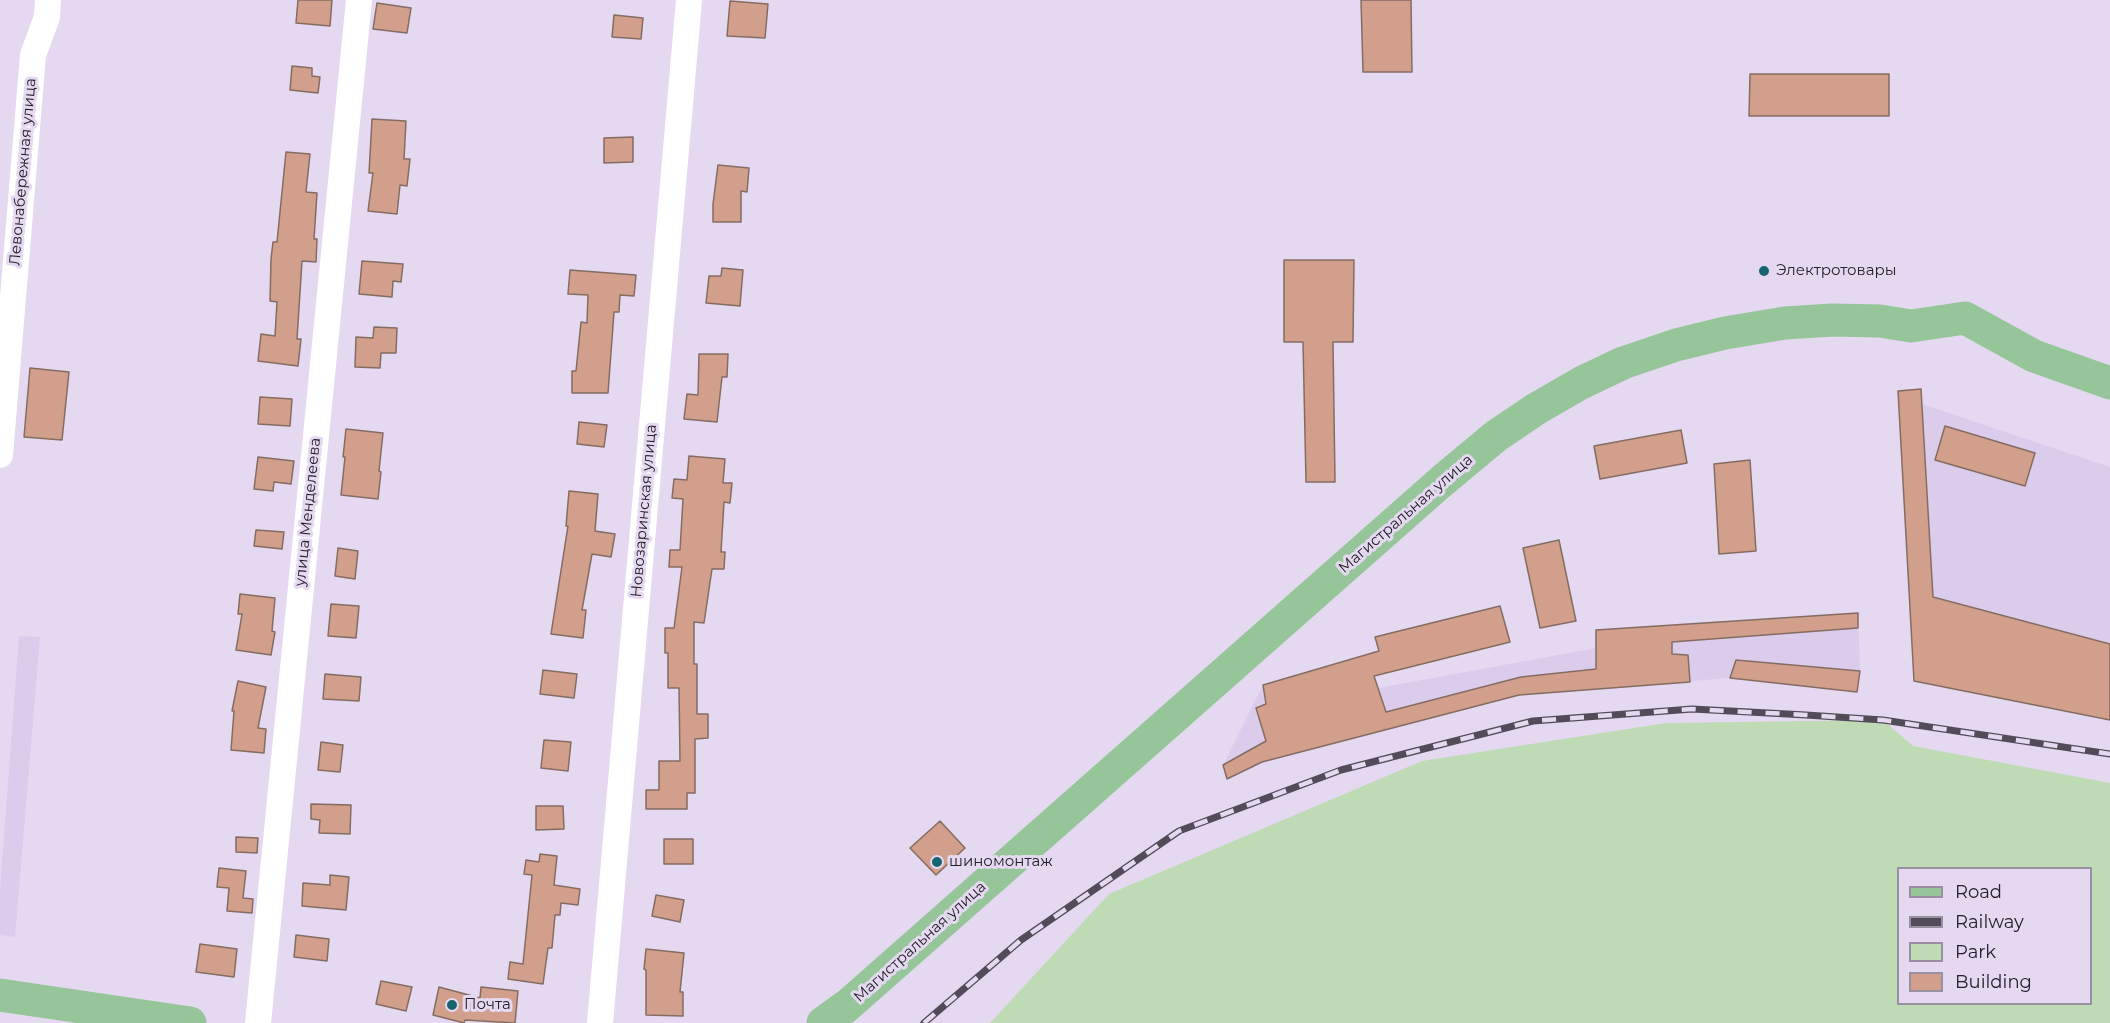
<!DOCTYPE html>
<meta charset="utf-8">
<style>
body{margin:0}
#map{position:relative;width:2110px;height:1023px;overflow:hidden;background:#e5d9f1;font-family:Montserrat,sans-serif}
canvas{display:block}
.legend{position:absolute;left:1897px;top:867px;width:195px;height:138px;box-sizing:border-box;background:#e5d9f1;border:2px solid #988fa1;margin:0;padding:8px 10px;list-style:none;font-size:18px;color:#252029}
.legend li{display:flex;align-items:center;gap:12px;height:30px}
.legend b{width:30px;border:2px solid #988fa1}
</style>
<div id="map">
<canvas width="2110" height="1023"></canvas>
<ul class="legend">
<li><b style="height:8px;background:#95c598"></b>Road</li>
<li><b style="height:8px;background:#524c58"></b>Railway</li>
<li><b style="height:16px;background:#bedbb5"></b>Park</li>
<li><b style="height:16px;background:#d19f8c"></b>Building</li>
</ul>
</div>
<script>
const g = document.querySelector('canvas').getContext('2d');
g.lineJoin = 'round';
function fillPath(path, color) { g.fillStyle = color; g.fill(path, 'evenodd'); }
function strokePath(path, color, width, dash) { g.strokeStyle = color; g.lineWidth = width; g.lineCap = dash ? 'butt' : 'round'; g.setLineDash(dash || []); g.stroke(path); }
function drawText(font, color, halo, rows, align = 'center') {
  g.font = font + ' Montserrat,sans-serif'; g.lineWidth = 6; g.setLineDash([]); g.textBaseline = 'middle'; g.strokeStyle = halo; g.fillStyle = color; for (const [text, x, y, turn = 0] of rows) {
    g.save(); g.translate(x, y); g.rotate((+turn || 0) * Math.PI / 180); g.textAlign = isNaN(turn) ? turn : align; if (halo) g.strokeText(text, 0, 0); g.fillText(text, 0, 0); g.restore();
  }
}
fillPath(new Path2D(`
 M 1921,389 L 1922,404 L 2110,467 L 2110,720 L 1914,681 L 1898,391 Z
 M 1858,613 L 1860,671 L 1856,692 L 1729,678 L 1519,695 L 1262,762 L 1227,779 L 1223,765 L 1263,685 L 1378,688 L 1596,648 L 1596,630 Z
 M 19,636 L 40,637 L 15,937 L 0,935 L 0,890 Z`), '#dccceb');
fillPath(new Path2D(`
 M 1883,720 L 1913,746 L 2110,783 L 2110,1023 L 990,1023 L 1109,894 L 1422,761 L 1666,723 ZM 1898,868 L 2090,868 L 2090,1004 L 1898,1004 Z`), '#bedbb5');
const building = new Path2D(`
 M 298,0 L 332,0 L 330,26 L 296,23 Z
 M 1361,0 L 1411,0 L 1412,72 L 1363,72 Z
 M 730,1 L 768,4 L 765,38 L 727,36 Z
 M 377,3 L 411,8 L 407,33 L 373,29 Z
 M 614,15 L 643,18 L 641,39 L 612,37 Z
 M 292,66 L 312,68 L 312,76 L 320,77 L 318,93 L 290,90 Z
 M 1750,74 L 1889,74 L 1889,116 L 1749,116 Z
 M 372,119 L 406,121 L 404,159 L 410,159 L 407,186 L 400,185 L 397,214 L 368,211 L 373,173 L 369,173 Z
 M 633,137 L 633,162 L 604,163 L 604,138 Z
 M 286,152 L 310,154 L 306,192 L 317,193 L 314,239 L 317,239 L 316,262 L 302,261 L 297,339 L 301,339 L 298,366 L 258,361 L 261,334 L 275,336 L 277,302 L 270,301 L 271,259 L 273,242 L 277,242 Z
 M 718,165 L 749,168 L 747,192 L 741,191 L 741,222 L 713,222 L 713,204 Z
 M 1284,260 L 1354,260 L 1353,342 L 1333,342 L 1335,482 L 1306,482 L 1303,342 L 1284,342 Z
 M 362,261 L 403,264 L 401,282 L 393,281 L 392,297 L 359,294 Z
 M 722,268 L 743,270 L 740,306 L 706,303 L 709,276 L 721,276 Z
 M 570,270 L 636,275 L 634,296 L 620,295 L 619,312 L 614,312 L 608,393 L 572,393 L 572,371 L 576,371 L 581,322 L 587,323 L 588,295 L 568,294 Z
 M 374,327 L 397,328 L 396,353 L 381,353 L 380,368 L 355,367 L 356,337 L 373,338 Z
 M 699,354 L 728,354 L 727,377 L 722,377 L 717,422 L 684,419 L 687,394 L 698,395 Z
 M 30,368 L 69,372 L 62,440 L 24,437 Z
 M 1921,389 L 1933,597 L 2110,644 L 2110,720 L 1914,681 L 1898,391 Z
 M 260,397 L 292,399 L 290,426 L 258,424 Z
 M 579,422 L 607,425 L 604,447 L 577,444 Z
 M 1945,426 L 2035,453 L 2025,486 L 1935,460 Z
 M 346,429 L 383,433 L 379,471 L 381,472 L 378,499 L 341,495 L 345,457 L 343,457 Z
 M 1681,430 L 1687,463 L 1600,479 L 1594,446 Z
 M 689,456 L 725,459 L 723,483 L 732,483 L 730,503 L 724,502 L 721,552 L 725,552 L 724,569 L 712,569 L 704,623 L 694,622 L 694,664 L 697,664 L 697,714 L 708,714 L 708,738 L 695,739 L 695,793 L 687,793 L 687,809 L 646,809 L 646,790 L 659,790 L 659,761 L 680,761 L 679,688 L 668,688 L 668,653 L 665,653 L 665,628 L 674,628 L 682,567 L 669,567 L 670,550 L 680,550 L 683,499 L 672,498 L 674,479 L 687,480 Z
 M 258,457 L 294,461 L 291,484 L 274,482 L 273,491 L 254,489 Z
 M 1750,460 L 1756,551 L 1719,554 L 1714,464 Z
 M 569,491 L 598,494 L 595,531 L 615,534 L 611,557 L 592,554 L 582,610 L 586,610 L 583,638 L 551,634 L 568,526 L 566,526 Z
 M 256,530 L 284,532 L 282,549 L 254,546 Z
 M 1559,540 L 1576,621 L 1540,628 L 1523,548 Z
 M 338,548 L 358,551 L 355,579 L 335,576 Z
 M 240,594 L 275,598 L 272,631 L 275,632 L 271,655 L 236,650 L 242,614 L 238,614 Z
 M 331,604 L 359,606 L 356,638 L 328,636 Z
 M 1500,606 L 1510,642 L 1374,676 L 1386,712 L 1521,677 L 1596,669 L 1596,630 L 1858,613 L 1858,628 L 1672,642 L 1672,654 L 1688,655 L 1690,682 L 1519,695 L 1262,762 L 1227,779 L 1223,765 L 1266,741 L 1256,708 L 1266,704 L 1263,685 L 1379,651 L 1375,637 Z
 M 1736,660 L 1860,671 L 1857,692 L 1730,678 Z
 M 543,670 L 577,674 L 574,698 L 540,694 Z
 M 325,674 L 361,677 L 359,701 L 323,699 Z
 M 238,681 L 266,687 L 258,728 L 266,729 L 264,753 L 231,750 L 234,711 L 232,711 Z
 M 544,740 L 571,742 L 568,771 L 541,768 Z
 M 321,742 L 343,745 L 340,772 L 318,770 Z
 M 311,804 L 351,805 L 350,834 L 319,833 L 320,820 L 311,819 Z
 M 536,806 L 563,806 L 564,829 L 536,830 Z
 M 940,821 L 965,848 L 936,875 L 910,848 Z
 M 236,837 L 258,838 L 257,853 L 236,852 Z
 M 664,839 L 693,839 L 693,864 L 664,864 Z
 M 540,854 L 557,856 L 554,885 L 580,889 L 578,905 L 561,903 L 560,915 L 555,915 L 552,948 L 548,948 L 543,984 L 508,979 L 510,962 L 523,964 L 532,875 L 524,874 L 526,860 L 539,862 Z
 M 219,868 L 246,871 L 243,898 L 253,899 L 252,913 L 227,911 L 229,888 L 217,887 Z
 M 330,875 L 349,877 L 346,910 L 302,906 L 303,883 L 330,885 Z
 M 656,895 L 684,900 L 680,922 L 652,916 Z
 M 296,935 L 329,939 L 327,961 L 294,957 Z
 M 200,944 L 237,949 L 234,977 L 196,972 Z
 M 646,949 L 684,953 L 680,992 L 683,992 L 683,1016 L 646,1015 L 646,970 L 644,969 Z
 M 381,981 L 412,987 L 406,1011 L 376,1004 Z
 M 439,987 L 480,998 L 481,987 L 518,991 L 515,1023 L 465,1020 L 464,1023 L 433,1015 Z`);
fillPath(building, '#d19f8c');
strokePath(building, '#856c63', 1.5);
strokePath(new Path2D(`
 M 0,455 L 33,55 L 47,17 L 48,0
 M 258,1023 L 359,0
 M 600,1023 L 689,0`), '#fff', 26);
strokePath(new Path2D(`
 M 0,995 L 190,1023
 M 823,1023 L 848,1005 L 1442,481 L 1496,436 L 1536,409 L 1581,383 L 1623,363 L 1676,345 L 1725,333 L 1785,323 L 1832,320 L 1880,321 L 1911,326 L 1965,318 L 2034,356 L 2110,383`), '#95c598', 33);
const rail = new Path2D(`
 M 924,1023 L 1021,940 L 1179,831 L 1341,770 L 1533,721 L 1692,709 L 1806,715 L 1883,720 L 2110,754`);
strokePath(rail, '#524c58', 7);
strokePath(rail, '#e5d9f1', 4.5, [14]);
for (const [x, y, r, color] of [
 [1764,271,6,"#18646e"],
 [937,862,6,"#18646e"],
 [452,1005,6,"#18646e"]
]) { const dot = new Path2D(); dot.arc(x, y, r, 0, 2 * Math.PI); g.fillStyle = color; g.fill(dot); strokePath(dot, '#e5d9f1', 2); }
drawText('15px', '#252029', '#e5d9f1', [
 ["Левонабережная улица",23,172,-85],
 ["Новозаринская улица",644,511,-85],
 ["улица Менделеева",308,512,-84],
 ["Магистральная улица",1406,514,-41],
 ["Магистральная улица",920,942,-42]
]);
drawText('15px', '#252029', '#e5d9f1', [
 ["Электротовары",1776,271],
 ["шиномонтаж",949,862],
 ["Почта",464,1005]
], 'left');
</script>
